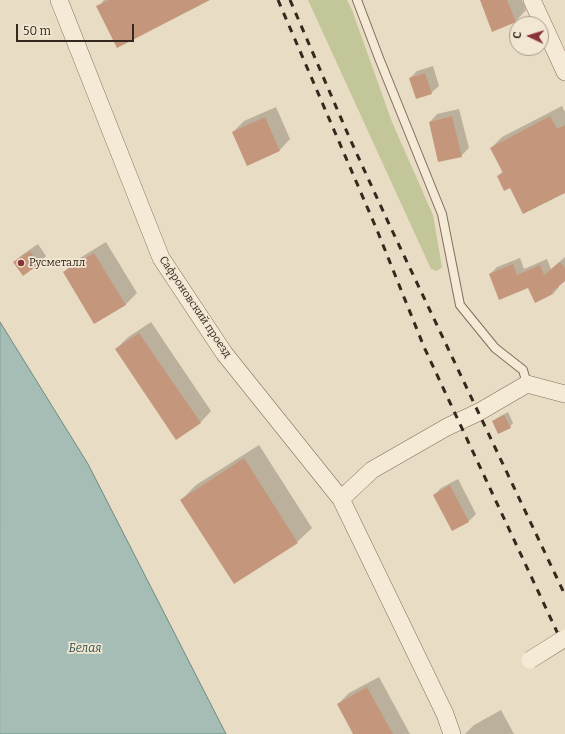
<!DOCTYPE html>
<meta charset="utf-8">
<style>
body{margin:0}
#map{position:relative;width:565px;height:734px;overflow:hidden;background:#e9dcc4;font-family:Bitter,serif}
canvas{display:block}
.north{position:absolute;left:509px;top:16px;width:40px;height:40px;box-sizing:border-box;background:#f2e7d3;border:1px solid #a69b8b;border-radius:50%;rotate:274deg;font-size:11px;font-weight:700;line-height:16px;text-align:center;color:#34281f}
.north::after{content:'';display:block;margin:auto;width:14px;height:18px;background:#8b3237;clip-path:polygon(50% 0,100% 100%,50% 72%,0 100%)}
.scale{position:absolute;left:16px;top:24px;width:118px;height:18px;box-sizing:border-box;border:2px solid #34281f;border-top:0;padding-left:5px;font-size:12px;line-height:14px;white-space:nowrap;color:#34281f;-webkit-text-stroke:3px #f2e7d3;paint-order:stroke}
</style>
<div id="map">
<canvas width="565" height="734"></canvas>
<div class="north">С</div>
<div class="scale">50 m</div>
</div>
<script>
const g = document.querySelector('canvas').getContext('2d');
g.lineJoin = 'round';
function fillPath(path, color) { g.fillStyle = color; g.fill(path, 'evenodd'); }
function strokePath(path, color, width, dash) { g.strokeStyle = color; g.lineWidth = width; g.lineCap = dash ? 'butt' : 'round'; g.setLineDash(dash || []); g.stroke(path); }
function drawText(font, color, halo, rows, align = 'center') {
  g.font = font + ' Bitter,serif'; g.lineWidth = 3.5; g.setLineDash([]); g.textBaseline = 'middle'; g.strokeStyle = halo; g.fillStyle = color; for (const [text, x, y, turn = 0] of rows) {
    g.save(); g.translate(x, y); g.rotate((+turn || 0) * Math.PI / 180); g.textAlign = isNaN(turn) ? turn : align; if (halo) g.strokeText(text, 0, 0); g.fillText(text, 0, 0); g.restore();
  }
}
fillPath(new Path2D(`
 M 308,0 L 347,0 L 352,10 L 392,122 L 433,215 L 442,267 L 437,271 L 431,269 Z`), '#c3c699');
const water = new Path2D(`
 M 0,322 L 88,464 L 226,734 L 0,734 Z`);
fillPath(water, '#a5bdb5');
strokePath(water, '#6d8a81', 1);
fillPath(new Path2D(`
 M 104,0 L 204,0 L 98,7 Z
 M 481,0 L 522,0 L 526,10 L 515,22 Z
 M 433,66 L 439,86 L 431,93 L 410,78 L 417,71 Z
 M 562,106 L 565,112 L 565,192 L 510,187 L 498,176 L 503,171 L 491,148 L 502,137 Z
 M 276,107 L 290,139 L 279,151 L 233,132 L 244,121 Z
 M 459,109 L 469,148 L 461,156 L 439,161 L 430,122 L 437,114 Z
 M 106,242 L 137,293 L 126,304 L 95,323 L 64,272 L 75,261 Z
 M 38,244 L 46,256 L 39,264 L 23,275 L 14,262 L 22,255 Z
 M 565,257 L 565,279 L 559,285 L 559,287 L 553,294 L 490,274 L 497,267 L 520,258 L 524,269 L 547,259 L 551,269 Z
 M 151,322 L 211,411 L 200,423 L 116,349 L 127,338 Z
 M 508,412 L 513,423 L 510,427 L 493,421 L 497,418 Z
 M 259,445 L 312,528 L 297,542 L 181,500 L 196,485 Z
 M 458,479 L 476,514 L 469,521 L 452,530 L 434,495 L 441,488 Z
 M 379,677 L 410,734 L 354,734 L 338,704 L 349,693 Z
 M 501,710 L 514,734 L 465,734 L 474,725 Z`), '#0003');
fillPath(new Path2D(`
 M 109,0 L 210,0 L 117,48 L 96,6 Z
 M 480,0 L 507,0 L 516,22 L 492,32 Z
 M 425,73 L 432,94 L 416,99 L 409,78 Z
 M 452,116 L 462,157 L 438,162 L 429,122 Z
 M 550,116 L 557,129 L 565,125 L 565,193 L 523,214 L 510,188 L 504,191 L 497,176 L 503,173 L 490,148 Z
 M 265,117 L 280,151 L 247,166 L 232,132 Z
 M 30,251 L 39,264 L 23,276 L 13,262 Z
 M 94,253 L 126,305 L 94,324 L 63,272 Z
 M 560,262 L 565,268 L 565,281 L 552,292 L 553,294 L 535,303 L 528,288 L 499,300 L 489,274 L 513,264 L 517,275 L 540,265 L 544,275 Z
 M 139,333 L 201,423 L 176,440 L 115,349 Z
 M 504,415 L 511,428 L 498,434 L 492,421 Z
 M 244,458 L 298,543 L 234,584 L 180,500 Z
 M 450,485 L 469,522 L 452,531 L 433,495 Z
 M 367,687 L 393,734 L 353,734 L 337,704 Z`), '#c4977d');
const lane = new Path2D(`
 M 357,0 L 379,58 L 442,214 L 460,305 L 495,348 L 523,370 L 527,384`);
const street = new Path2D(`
 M 59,0 L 161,258 L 224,353 L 341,499 L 445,714 L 452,734
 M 532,0 L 565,72
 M 341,499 L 372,470 L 447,427 L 479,412 L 527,384 L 565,394`);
strokePath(lane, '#826e5c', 10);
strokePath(street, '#826e5c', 18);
strokePath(lane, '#f5ead6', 8);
strokePath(street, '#f5ead6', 17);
strokePath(new Path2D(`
 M 278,0 L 377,230 L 424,347 L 565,649
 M 290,0 L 350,139 L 389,224 L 565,595`), '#34281f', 3, [7, 7]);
const streetBridge = new Path2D(`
 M 530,660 L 565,638`);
strokePath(streetBridge, '#826e5c', 18, []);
strokePath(streetBridge, '#f5ead6', 17);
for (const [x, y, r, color] of [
 [21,263,4,"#8b3237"]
]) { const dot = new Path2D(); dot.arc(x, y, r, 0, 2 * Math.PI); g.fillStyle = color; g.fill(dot); strokePath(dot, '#f2e7d3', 1.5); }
drawText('11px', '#34281f', '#f2e7d3', [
 ["Русметалл",29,263]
], 'left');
drawText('11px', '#34281f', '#f2e7d3', [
 ["Сафроновский проезд",195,307,56]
]);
drawText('italic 12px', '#2f524e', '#f2e7d3', [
 ["Белая",85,649]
]);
</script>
